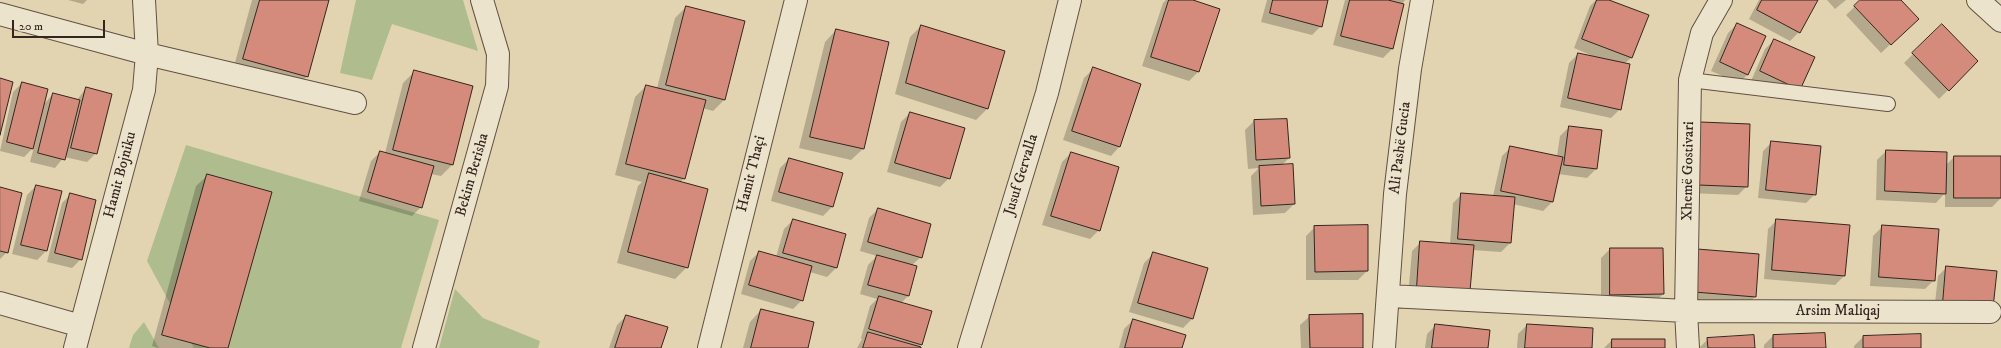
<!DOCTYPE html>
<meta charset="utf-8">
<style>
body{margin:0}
#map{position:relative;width:2001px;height:348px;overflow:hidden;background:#e2d4b0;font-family:"IM FELL DW Pica",serif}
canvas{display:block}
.scale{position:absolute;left:12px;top:20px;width:93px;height:18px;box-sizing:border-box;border:2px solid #35251f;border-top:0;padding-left:5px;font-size:12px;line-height:14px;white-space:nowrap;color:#35251f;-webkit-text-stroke:3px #ece3cc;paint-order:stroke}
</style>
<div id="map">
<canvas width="2001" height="348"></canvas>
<div class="scale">20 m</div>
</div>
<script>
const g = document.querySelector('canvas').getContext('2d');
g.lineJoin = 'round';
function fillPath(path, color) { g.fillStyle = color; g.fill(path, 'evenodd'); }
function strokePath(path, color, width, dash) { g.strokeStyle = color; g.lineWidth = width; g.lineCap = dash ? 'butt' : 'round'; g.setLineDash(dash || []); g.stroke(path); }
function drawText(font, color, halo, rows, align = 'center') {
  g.font = font + ' "IM FELL DW Pica",serif'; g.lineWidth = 4; g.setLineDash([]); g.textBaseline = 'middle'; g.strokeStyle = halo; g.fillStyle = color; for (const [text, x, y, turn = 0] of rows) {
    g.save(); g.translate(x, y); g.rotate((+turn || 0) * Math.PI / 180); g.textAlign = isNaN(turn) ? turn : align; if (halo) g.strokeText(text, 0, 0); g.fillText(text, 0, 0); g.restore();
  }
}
fillPath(new Path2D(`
 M 356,0 L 463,0 L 478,51 L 392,24 L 372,80 L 340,73 Z
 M 186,145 L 439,220 L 401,348 L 194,348 L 147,261 Z
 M 455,289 L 483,318 L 540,341 L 538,348 L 439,348 Z
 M 144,322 L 159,348 L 129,348 L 133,335 Z`), '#afbd8e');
fillPath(new Path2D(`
 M 68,0 L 87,0 L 83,4 Z
 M 252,0 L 328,0 L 307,76 L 296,88 L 233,70 Z
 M 1166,0 L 1190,0 L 1219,10 L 1198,72 L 1189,81 L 1142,66 L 1163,3 Z
 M 1267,0 L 1327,0 L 1321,26 L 1312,35 L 1261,22 Z
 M 1345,0 L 1405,0 L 1402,4 L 1392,49 L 1383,58 L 1333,45 Z
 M 1596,0 L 1606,0 L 1647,16 L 1631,58 L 1624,64 L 1620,109 L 1611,118 L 1560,107 L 1569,63 L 1578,54 L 1595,57 L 1574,48 L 1590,6 Z
 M 1759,0 L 1816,0 L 1799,32 L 1790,41 L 1749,19 Z
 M 1827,0 L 1846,0 L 1835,9 Z
 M 1862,0 L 1900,0 L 1908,28 L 1881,53 L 1846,15 Z
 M 686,7 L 744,22 L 724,100 L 713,111 L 702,108 L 684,178 L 680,183 L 687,267 L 675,279 L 617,263 L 638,186 L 642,182 L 615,175 L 635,97 L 646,86 L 657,88 L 675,18 Z
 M 1737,24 L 1748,74 L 1739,83 L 1711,71 L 1728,33 Z
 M 1942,25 L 1977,61 L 1939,99 L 1904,63 Z
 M 921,26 L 1004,51 L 987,109 L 976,120 L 895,94 L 910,37 Z
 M 836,30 L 888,43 L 863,149 L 851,160 L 799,148 L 825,42 Z
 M 1774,40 L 1800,89 L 1751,81 L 1765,49 Z
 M 1093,69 L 1120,146 L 1111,156 L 1063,140 L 1084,78 Z
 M 414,72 L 472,87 L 452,165 L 441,176 L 431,174 L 421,207 L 412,216 L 359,201 L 371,161 L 380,152 L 385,153 L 403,83 Z
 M 22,83 L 44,104 L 53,94 L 77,100 L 86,88 L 96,153 L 87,162 L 64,157 L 55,168 L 30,162 L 34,147 L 24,157 L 0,151 L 13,92 Z
 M 910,113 L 949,178 L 940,187 L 887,172 L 901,122 Z
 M 1254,121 L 1289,158 L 1281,166 L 1292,165 L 1294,204 L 1285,213 L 1253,215 L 1251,176 L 1259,168 L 1248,169 L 1245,130 Z
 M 1569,127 L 1601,130 L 1596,169 L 1587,178 L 1558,174 L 1552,202 L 1543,211 L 1513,204 L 1510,243 L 1501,252 L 1472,250 L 1408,296 L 1412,251 L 1421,242 L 1450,244 L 1453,203 L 1462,194 L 1493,196 L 1502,156 L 1511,147 L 1557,156 L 1560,136 Z
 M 1692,132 L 1747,186 L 1738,195 L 1689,193 Z
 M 1772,142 L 1815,194 L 1806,203 L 1758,198 L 1763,151 Z
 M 1886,151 L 1946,165 L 1954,157 L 2001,157 L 2001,198 L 1992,207 L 1945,207 L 1945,193 L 1936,203 L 1876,200 L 1877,160 Z
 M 1071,153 L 1099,230 L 1090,239 L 1042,225 L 1062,162 Z
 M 789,159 L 841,174 L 832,207 L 823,216 L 771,201 L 780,168 Z
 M 208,175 L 227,348 L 158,348 L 152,346 L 196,186 Z
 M 36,186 L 46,251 L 37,260 L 12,254 L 27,195 Z
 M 0,188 L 7,252 L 0,259 Z
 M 71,194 L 81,259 L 72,268 L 47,262 L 62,203 Z
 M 878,209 L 921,257 L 912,265 L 908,296 L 901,303 L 922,344 L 918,347 L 920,348 L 857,348 L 862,339 L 861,338 L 870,306 L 877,299 L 860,294 L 868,265 L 877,256 L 860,251 L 869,218 Z
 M 793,220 L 845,235 L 836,268 L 827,277 L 810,272 L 802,300 L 793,309 L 741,294 L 750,261 L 759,252 L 776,257 L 784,229 Z
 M 1777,220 L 1844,276 L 1835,285 L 1764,279 L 1768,229 Z
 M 1315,227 L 1367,271 L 1358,280 L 1306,280 L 1306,236 Z
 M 1882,227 L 1934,280 L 1925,289 L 1870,286 L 1873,236 Z
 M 1610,249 L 1663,294 L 1654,303 L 1601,303 L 1601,258 Z
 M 1153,254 L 1207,269 L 1192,319 L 1183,328 L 1129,312 L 1144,263 Z
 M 1688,259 L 1756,296 L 1746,305 L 1686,301 Z
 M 1947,267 L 1996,272 L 1934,312 L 1938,276 Z
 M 761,310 L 807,348 L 743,348 L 750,322 Z
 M 626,316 L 660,348 L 609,348 L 617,325 Z
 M 1310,316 L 1362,348 L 1301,348 L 1300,325 Z
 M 1133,320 L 1181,348 L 1119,348 L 1124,329 Z
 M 1436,325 L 1487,348 L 1425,348 L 1427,334 Z
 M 1527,325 L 1591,348 L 1517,348 L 1518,334 Z
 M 1824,334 L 1825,348 L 1764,348 L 1764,345 L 1773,336 Z
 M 1863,337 L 1920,348 L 1854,348 L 1854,346 Z
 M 1708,339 L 1754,348 L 1699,348 Z
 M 1612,340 L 1664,348 L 1604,348 Z`), '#0003');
const building = new Path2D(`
 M 260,0 L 329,0 L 308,77 L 243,59 Z
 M 1169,0 L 1193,0 L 1220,9 L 1199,72 L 1151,57 Z
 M 1273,0 L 1328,0 L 1322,27 L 1270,13 Z
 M 1350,0 L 1388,0 L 1404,4 L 1393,49 L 1341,36 Z
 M 1597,0 L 1609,0 L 1649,15 L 1632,58 L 1582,39 Z
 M 1762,0 L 1818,0 L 1800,33 L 1757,10 Z
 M 1860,0 L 1901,0 L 1919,19 L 1891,45 L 1854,6 Z
 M 686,6 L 745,21 L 725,100 L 666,85 Z
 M 1737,23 L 1766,36 L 1748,75 L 1720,62 Z
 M 1942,24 L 1978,61 L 1949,91 L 1912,53 Z
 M 921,25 L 1005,51 L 988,109 L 906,83 Z
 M 836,29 L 889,42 L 864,149 L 810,137 Z
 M 1774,39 L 1815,57 L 1800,90 L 1760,71 Z
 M 1578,53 L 1630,64 L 1621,110 L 1568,98 Z
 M 1093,67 L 1141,84 L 1120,147 L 1072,131 Z
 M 414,70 L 473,86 L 453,165 L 393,150 Z
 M 0,78 L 13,82 L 0,135 Z
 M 22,82 L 48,89 L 33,149 L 7,142 Z
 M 646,85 L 706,100 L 685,179 L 626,164 Z
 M 86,87 L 112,94 L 97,154 L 71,148 Z
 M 53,93 L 80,100 L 65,160 L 38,153 Z
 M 910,112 L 965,128 L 950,179 L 895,163 Z
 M 1287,119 L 1290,158 L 1256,160 L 1254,120 Z
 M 1700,122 L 1750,124 L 1748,187 L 1698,185 Z
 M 1569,126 L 1602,130 L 1597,169 L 1564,165 Z
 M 1771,141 L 1821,146 L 1816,195 L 1766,190 Z
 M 1510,146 L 1563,157 L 1553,202 L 1501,191 Z
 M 1886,150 L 1947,152 L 1946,194 L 1885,191 Z
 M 380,151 L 434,166 L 422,208 L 368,192 Z
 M 1071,152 L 1119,167 L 1100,231 L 1051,216 Z
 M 1954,156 L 2001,156 L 2001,198 L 1954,198 Z
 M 789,158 L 843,173 L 833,207 L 779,192 Z
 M 1293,164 L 1295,204 L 1261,206 L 1259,166 Z
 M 649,173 L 708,189 L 688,268 L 628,252 Z
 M 207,174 L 272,192 L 228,348 L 210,348 L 162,335 Z
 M 36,185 L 62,191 L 47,251 L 21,245 Z
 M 0,187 L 22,193 L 8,253 L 0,251 Z
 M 70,193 L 96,200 L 82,260 L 55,253 Z
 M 1461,193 L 1515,197 L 1511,243 L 1458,239 Z
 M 878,208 L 931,224 L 922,258 L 868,242 Z
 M 793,219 L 846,234 L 837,268 L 783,253 Z
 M 1776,219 L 1850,225 L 1845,276 L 1772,270 Z
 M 1368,225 L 1368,271 L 1315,272 L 1314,226 Z
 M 1882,225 L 1939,229 L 1935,281 L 1879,277 Z
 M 1420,241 L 1474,245 L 1470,291 L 1417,287 Z
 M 1610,248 L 1663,248 L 1664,294 L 1610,295 Z
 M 1697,249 L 1759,254 L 1756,297 L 1694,292 Z
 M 759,251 L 812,266 L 803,301 L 749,285 Z
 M 1153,252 L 1208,268 L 1193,319 L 1138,303 Z
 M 877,255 L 917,266 L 909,296 L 868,285 Z
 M 1946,266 L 1997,271 L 1993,308 L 1943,303 Z
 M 879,296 L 932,311 L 922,345 L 869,329 Z
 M 761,309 L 814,322 L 808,348 L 751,348 Z
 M 1363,314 L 1363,348 L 1310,348 L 1309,315 Z
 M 626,315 L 668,327 L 661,348 L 615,348 Z
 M 1133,319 L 1186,335 L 1182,348 L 1125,348 Z
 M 1435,324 L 1490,330 L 1488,348 L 1432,348 Z
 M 1527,324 L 1593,328 L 1592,348 L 1525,348 Z
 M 868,332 L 921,347 L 921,348 L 863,348 Z
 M 1825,333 L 1826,348 L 1773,348 L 1773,335 Z
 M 1921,334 L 1921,348 L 1863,348 L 1863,336 Z
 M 1754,335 L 1755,348 L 1708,348 L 1707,338 Z
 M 1612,339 L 1665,339 L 1665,348 L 1612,348 Z`);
fillPath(building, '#d48b7b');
strokePath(building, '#35251f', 1);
const service = new Path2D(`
 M 1690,80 L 1888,104`);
const minor = new Path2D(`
 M 1978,0 L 2001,21
 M 0,14 L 147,54 L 355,103
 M 1389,296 L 1686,311 L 1990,312
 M 0,303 L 81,326
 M 75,348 L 144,90 L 147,54 L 144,0
 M 424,348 L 497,86 L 498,54 L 482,0
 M 709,348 L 796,0
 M 1384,348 L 1395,194 L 1410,69 L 1422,0
 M 1688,348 L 1686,311 L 1690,80 L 1702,33 L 1721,0`);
const tertiary = new Path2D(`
 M 969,348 L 1047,93 L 1070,0`);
strokePath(service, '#605143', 16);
strokePath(minor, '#605143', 24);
strokePath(tertiary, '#605143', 24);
strokePath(service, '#ece3cc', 14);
strokePath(minor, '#ece3cc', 22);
strokePath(tertiary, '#ece3cc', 22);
drawText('15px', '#35251f', '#ece3cc', [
 ["Ali Pashë Gucia",1401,148,-83],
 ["Xhemë Gostivari",1689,171,-89],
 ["Hamit Thaçi",752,174,-76],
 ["Hamit Bojniku",121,175,-75],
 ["Bekim Berisha",473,175,-74],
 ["Jusuf Gervalla",1022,175,-73],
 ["Arsim Maliqaj",1838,312]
]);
</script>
